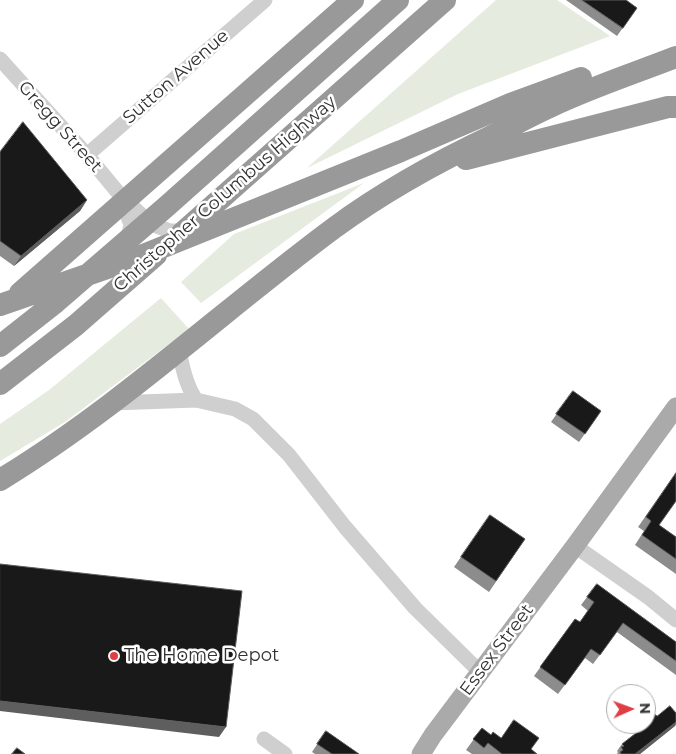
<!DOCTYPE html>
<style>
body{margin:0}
#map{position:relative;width:676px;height:754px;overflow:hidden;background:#fff;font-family:Montserrat,sans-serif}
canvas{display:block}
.north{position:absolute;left:606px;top:684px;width:50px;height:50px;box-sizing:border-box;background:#fff;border:1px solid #adadad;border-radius:50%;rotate:88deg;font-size:14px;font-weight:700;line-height:20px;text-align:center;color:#323232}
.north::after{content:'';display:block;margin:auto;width:18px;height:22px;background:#e03e45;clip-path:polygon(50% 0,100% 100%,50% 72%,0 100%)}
</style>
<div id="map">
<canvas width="676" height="754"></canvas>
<div class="north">N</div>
</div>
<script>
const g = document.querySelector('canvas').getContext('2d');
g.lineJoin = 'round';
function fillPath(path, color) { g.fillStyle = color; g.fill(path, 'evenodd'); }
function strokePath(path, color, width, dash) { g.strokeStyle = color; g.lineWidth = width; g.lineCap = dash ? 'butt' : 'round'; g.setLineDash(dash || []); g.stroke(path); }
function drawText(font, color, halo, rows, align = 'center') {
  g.font = font + ' Montserrat,sans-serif'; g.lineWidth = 5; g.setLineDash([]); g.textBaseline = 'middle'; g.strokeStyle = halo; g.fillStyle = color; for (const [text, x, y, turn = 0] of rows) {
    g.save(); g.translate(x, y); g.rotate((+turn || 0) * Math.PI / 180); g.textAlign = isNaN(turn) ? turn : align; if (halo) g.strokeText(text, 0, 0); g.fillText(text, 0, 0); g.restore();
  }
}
fillPath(new Path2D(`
 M 496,0 L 557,0 L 610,36 L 458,94 L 307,168 Z
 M 364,183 L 201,303 L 181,282 L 234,234 Z
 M 161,298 L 189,329 L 65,422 L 0,461 L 0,424 L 49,390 Z`), '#e5ebde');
strokePath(new Path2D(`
 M 0,59 L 87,155 L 120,195 L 151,224 L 170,231 L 192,231
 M 87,155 L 265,0
 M 121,198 L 131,225 L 127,243
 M 179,351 C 183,369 186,385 196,400
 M 113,403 L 196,400 L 235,409 L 253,419 L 289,455 L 345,527 L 415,608 L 480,672
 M 575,546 L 648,597 L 676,620
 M 264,739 L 285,754`), '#cfcfcf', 15);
strokePath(new Path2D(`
 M 421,754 L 433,735 L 575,546 L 676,407`), '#aaa', 19);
strokePath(new Path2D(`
 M 466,159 L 668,107 L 676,107
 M 182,233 L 445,0
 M 20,293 L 353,0
 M 0,305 L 136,258 L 401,151 L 510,104 L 581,78
 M 0,346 L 56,302 L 167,206 L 398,0
 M 0,384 L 76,325 L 156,255
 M 0,480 C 120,407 222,311 334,228 C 384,191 439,161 494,135 C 514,125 532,115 552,106 C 592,87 635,73 676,57`), '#999', 22);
fillPath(new Path2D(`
 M 566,0 L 626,0 L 637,8 L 617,36 Z
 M 0,152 L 87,200 L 80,211 L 14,266 L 0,256 Z
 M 573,391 L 601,411 L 579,442 L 551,422 Z
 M 676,473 L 659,525 L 676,537 L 676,574 L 635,545 L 644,531 L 638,527 Z
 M 490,515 L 525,539 L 489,592 L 454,567 Z
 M 597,584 L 676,642 L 676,675 L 617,632 L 593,664 L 585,658 L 558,694 L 534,676 L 575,619 L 580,622 L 588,611 L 581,605 Z
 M 646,708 L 657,716 L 676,713 L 676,725 L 640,754 L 617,754 L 618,752 L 617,751 L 622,744 L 641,729 L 634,724 L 646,724 Z
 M 482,728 L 491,735 L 531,750 L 537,754 L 472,754 L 466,750 Z
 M 326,731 L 359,754 L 315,754 L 312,752 Z`), '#8c8c8c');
fillPath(new Path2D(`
 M 87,200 L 80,211 L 14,266 L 21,256 Z
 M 0,701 L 226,727 L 219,737 L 0,711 Z
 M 676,722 L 675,726 L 640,754 L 635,754 Z`), '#5e5e5e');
const building = new Path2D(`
 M 582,0 L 626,0 L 637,8 L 623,28 Z
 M 23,122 L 87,200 L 21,256 L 0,241 L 0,152 Z
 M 573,391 L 601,411 L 585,434 L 556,414 Z
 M 676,473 L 676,501 L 659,525 L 676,537 L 676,559 L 642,535 L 651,521 L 646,517 Z
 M 490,515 L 525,539 L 496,581 L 461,557 Z
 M 0,564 L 242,591 L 226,727 L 0,701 Z
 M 597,584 L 676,642 L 676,661 L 623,623 L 600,655 L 591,649 L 565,685 L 540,667 L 575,619 L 580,622 L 594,602 L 587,597 Z
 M 670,706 L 676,713 L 676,722 L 635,754 L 621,754 L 620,752 L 623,750 L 621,747 L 624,746 L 622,744 L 649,723 L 646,721 L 646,708 L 657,716 Z
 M 514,720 L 539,738 L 531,749 L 537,754 L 502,754 L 488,743 L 484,748 L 473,739 L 482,728 L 491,735 L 493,732 L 501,738 Z
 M 326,731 L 359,754 L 332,754 L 317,744 Z
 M 17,748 L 25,754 L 12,754 Z`);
fillPath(building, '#191919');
strokePath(building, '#5e5e5e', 1);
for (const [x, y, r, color] of [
 [114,656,5,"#e03e45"]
]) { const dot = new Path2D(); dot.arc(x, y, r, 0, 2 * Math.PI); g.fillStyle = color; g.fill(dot); strokePath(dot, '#fff', 2); }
drawText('18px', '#323232', '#fff', [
 ["Sutton Avenue",176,77,-41],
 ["Gregg Street",60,127,48],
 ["Christopher Columbus Highway",225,194,-41],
 ["Essex Street",497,650,-53]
]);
drawText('18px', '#323232', '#fff', [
 ["The Home Depot",124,656]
], 'left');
</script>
